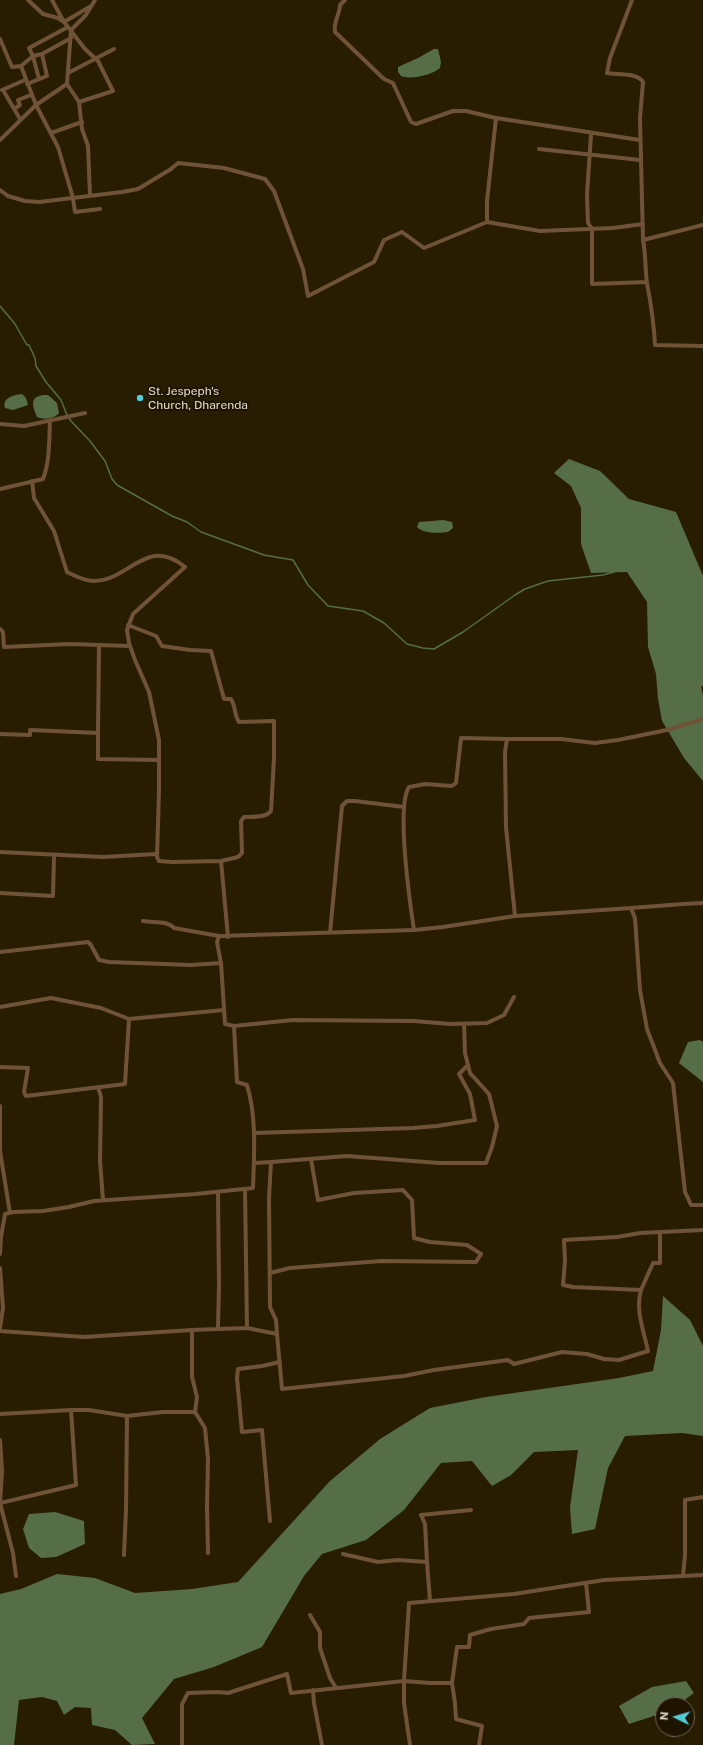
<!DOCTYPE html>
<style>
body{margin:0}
#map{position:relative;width:703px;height:1745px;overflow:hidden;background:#281d01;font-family:"Public Sans",sans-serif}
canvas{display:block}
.north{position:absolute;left:655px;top:1697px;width:40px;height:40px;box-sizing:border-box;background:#1e1400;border:1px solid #6e6552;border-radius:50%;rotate:275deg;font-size:11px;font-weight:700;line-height:16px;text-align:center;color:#e5dece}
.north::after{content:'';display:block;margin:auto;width:14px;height:18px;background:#52cbd8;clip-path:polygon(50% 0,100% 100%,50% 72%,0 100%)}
</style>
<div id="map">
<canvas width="703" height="1745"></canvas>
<div class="north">N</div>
</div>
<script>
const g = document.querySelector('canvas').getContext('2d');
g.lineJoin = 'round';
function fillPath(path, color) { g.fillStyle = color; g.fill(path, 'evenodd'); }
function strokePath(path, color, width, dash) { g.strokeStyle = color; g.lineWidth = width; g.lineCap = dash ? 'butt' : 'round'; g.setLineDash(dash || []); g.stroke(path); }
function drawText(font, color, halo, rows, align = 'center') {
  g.font = font + ' "Public Sans",sans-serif'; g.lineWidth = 4; g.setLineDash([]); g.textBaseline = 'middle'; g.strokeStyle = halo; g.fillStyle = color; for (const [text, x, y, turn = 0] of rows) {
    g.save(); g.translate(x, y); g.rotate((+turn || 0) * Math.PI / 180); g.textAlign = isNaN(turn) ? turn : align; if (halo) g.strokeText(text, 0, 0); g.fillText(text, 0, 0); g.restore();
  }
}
fillPath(new Path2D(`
 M 434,49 L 438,49 L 441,62 L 440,68 C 432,75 411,80 401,76 L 398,72 L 398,67 L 418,58 Z
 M 22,394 L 26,398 L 28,405 L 13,410 L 5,408 C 2,398 13,395 22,394 Z
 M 48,395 L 57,403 L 59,413 C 54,419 44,420 37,417 C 31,403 30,395 48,395 Z
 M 569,459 L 600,471 L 629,499 L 676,512 L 703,576 L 703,686 L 701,687 L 703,695 L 703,781 L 684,758 L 662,721 L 658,699 L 656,674 L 648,647 L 647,602 L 627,572 L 591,573 L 581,544 L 581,508 L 571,486 L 554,473 Z
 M 443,520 L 452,522 L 453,528 L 448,532 C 439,533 423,534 417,527 L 419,522 Z
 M 700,1040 L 703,1042 L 703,1082 L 679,1063 L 688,1042 Z
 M 663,1296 L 690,1320 L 703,1346 L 703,1436 L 682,1433 L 625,1436 L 608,1468 L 595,1529 L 572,1534 L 570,1507 L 578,1450 L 534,1452 L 511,1475 L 492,1486 L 472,1461 L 441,1463 L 404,1510 L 366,1540 L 322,1554 L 304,1576 L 262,1647 L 214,1667 L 174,1679 L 142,1718 L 155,1744 L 132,1745 L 115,1730 L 92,1725 L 91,1708 L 75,1707 L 64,1715 L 57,1701 L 42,1697 L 19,1700 L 14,1745 L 0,1745 L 0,1594 L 21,1589 L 57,1574 L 95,1578 L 135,1593 L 192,1589 L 238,1582 L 329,1482 L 380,1439 L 430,1408 L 486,1397 L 619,1378 L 653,1371 L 661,1330 Z
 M 55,1512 L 84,1521 L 85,1544 L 56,1557 L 41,1558 L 29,1548 L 23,1529 L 29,1514 Z
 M 686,1681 L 694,1693 L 678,1705 L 663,1705 L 663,1713 L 629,1724 L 619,1706 L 652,1687 Z`), '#556e48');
strokePath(new Path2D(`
 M 0,306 L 15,324 L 27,345 L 29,345 L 35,358 L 36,366 L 46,382 L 61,400 L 67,415 L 71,421 L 90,441 L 105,461 L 112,479 L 117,485 L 172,516 L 187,522 L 201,532 L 264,555 L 293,560 L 308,585 L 328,606 L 363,611 L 384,623 L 407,644 L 423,648 L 434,649 L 463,632 L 515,595 L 525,589 L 548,581 L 603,575 L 614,572`), '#556e48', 1.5);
strokePath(new Path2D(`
 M 28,0 L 43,14 L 58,18 L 64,22 L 52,0
 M 345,0 L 340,5 C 340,14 333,22 335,32 L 384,79 L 393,83 L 411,122 L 416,124 L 453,111 L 466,111 L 496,118
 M 632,0 L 610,58 L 607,73 C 617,75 637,72 643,82 L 640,118 L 643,240 C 646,255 645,269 647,283 C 651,304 654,324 655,345 L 703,346
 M 0,39 L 12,67 L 21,66 L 36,105 L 58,147 L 73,198 L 75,212 L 100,209
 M 21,66 L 33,56 L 29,48 L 68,27
 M 68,73 L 114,49
 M 39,79 L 33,56 L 42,54
 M 27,84 L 47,76 L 42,54 L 71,38
 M 67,84 L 79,102 L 113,91 L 98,61 L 85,49 L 64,22 L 91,6
 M 2,90 L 25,80
 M 3,90 L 20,119
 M 79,102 L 82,129 L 88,146 L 90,195
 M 14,109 L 20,105 L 18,100 L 31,95
 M 51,133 L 82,122
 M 591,134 L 587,195 L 588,223 L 592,229 L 592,284 L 647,282
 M 0,140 L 36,105 L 67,84 L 71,30 L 86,15 L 95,0
 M 539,149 L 640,160
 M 0,190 L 8,196 L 25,201 L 39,202 L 122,192 L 138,189 L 171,169 L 178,163 L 224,168 L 265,179 L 274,191 L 303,269 L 308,296 L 374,262 L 384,240 L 402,232 L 424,248 L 487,222 L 540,231 L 613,228 L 643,224
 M 487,222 L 487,201 L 496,118 L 640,140
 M 643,240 L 703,225
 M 0,424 L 24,426 L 85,413
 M 32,481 L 34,498 L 54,531 L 67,572 C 75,576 84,581 94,581 C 129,581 147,535 185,567 L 133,614 L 127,630 L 129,643 L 135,660 L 149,692 L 159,740 L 159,791 L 157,857 L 159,861 L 172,862 L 221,861
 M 0,489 L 43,479 C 50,461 49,440 50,421
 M 128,625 L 156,636 L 162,646 L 190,650 L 211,651 L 224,699 L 231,699 C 236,707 234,715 239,722 L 274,721 L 274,758 L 271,811 C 266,818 252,817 244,817 L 241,821 L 242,853 L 238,857 L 221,861 L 228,937
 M 0,629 L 3,632 L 4,647 L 70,644 L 130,646
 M 98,733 L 98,759 L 159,760
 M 0,734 L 30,735 L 30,730 L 98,733 L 99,645
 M 0,852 L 103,857 L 156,854
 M 0,893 L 53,896 L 54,856
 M 631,908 L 683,904 L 703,903
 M 515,916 L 506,827 L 505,752 L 507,739 L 561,739 L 595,743 L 618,740 L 667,730 L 703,719
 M 143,921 C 153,923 167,920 174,928 L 219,936
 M 414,930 C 410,904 396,806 409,787 L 425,784 L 452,786 L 456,783 L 461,738 L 507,739
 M 330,933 L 342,806 L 347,801 L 355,801 L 404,807
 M 0,952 L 88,942 L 91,945 L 99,960 L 109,962 L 191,965 L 221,963
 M 0,1007 L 51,998 L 101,1008 L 129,1019
 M 234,1026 L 225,1024 L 221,963 L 217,942 L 219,936 L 414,930 L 443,927 L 515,916 L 631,908 L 635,918 L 640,990 L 647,1029 L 660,1063 L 673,1083 L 685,1192 L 691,1205 L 703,1205
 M 0,1067 L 28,1068 L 24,1092 L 26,1096 L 125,1084 L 129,1019 L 224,1010
 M 98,1087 L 101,1097 L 100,1161 L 103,1200
 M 0,1106 L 0,1151 L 10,1213
 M 254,1133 L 413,1128 L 437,1126 L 475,1120 L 470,1094 L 459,1074 L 468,1065
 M 254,1163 L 271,1162
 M 245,1189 L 247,1328
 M 0,1254 L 1,1237 L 5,1214 L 13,1212 L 43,1211 L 69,1207 L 94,1201 L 196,1194 L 253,1188 C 254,1155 257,1118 247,1085 L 237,1082 L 234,1026 L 293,1020 L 414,1021 L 450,1024 L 487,1023 L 504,1015 L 514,997
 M 0,1268 L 3,1308 L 0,1328
 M 270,1273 L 290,1268 L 381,1261 L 476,1262 L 481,1254 L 467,1245 L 430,1242 L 414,1238 L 412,1200 L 403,1190 L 354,1193 L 318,1200 L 311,1159
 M 641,1290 L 653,1263 L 660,1263 L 660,1232
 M 218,1329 L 247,1328 L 277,1334 L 282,1389 L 404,1376 L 434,1370 L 508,1360 L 514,1364 L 562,1352 L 587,1354 L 604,1359 L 619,1360 L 648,1351 C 644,1331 635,1311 641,1290 L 573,1287 L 563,1285 L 565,1261 L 564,1240 L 617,1237 L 640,1233 L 703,1230
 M 192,1330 L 218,1329 L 219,1286 L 218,1192
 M 0,1331 L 84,1337 L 192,1330 L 192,1377 L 197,1397 L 195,1412 L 163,1412 L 127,1416 L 89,1410 L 71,1410 L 76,1485 L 0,1503 L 13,1553 L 16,1576
 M 277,1334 L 276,1320 L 270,1307 L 269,1198 L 271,1162 L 347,1156 L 439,1163 L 486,1163 L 492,1147 L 497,1126 L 489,1094 L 470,1073 L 465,1053 L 464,1024
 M 195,1412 L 205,1428 L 208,1459 L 207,1506 L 208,1553
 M 0,1414 L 71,1410
 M 0,1440 L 2,1471 L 0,1503
 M 270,1521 L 262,1430 L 242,1432 L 237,1378 L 238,1369 L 262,1366 L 280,1362
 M 343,1554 L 378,1562 L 398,1560 L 427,1562 L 430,1601
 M 124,1555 L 126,1510 L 127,1416
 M 427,1562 L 425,1524 L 421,1515 L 471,1510
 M 683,1576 L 685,1555 L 685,1500 L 703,1497
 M 310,1615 L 320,1632 L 320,1648 L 330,1678 L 336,1688
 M 452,1683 L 457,1647 L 469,1647 L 470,1635 L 491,1629 L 524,1624 L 529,1618 L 589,1612 L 586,1583
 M 313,1690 L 314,1703 L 322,1745
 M 182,1745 L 182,1704 L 188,1693 L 217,1692 L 228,1693 L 287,1674 L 291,1693 L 404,1681 L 404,1703 L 410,1745
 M 479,1745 L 482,1726 L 456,1719 L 455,1703 L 452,1683 L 430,1683 L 404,1681 L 409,1603 L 514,1594 L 604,1580 L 703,1575`), '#705337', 4);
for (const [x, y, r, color] of [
 [140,398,4,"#52cbd8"]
]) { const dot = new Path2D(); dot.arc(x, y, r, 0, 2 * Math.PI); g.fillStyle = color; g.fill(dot); strokePath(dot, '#1e1400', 1.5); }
drawText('12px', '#e5dece', '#1e1400', [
 ["St. Jespeph's",148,391],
 ["Church, Dharenda",148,405]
], 'left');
</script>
